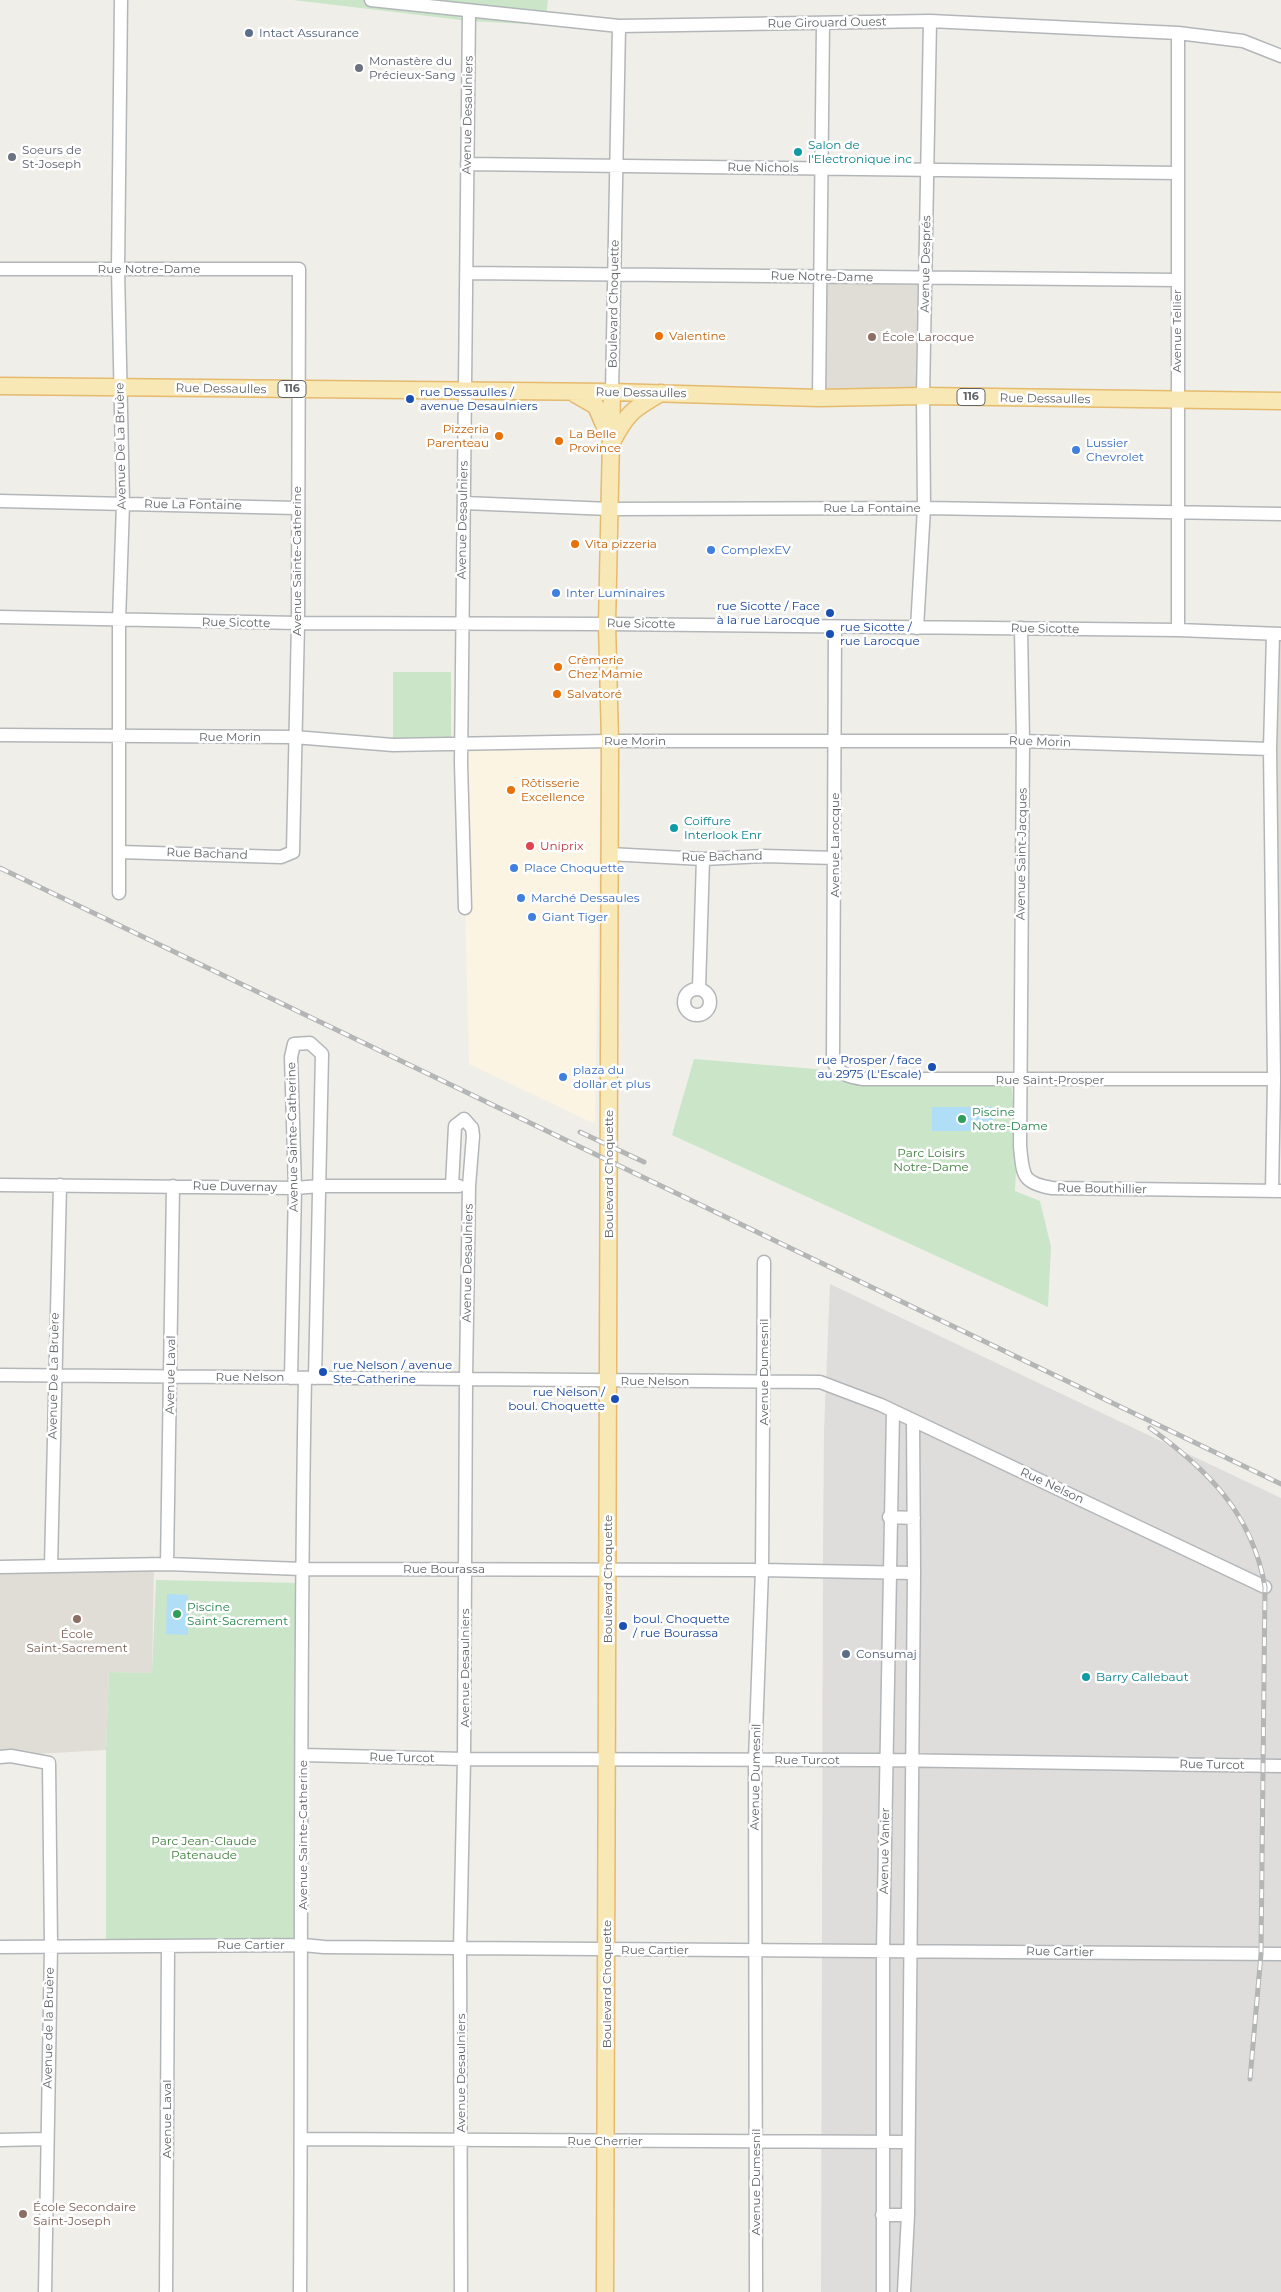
<!DOCTYPE html>
<meta charset="utf-8">
<style>
body{margin:0}
canvas{display:block;background:#f0eee9}
</style>
<canvas width="1281" height="2292"></canvas>
<script>
const g = document.querySelector('canvas').getContext('2d');
g.lineJoin = 'round';
function fillPath(path, color) { g.fillStyle = color; g.fill(path, 'evenodd'); }
function strokePath(path, color, width, dash) { g.strokeStyle = color; g.lineWidth = width; g.lineCap = dash ? 'butt' : 'round'; g.setLineDash(dash || []); g.stroke(path); }
function drawText(font, color, halo, rows, align = 'center') {
  g.font = font + ' Montserrat,sans-serif'; g.lineWidth = 5; g.setLineDash([]); g.textBaseline = 'middle'; g.strokeStyle = halo; g.fillStyle = color; for (const [text, x, y, turn = 0] of rows) {
    g.save(); g.translate(x, y); g.rotate((+turn || 0) * Math.PI / 180); g.textAlign = isNaN(turn) ? turn : align; if (halo) g.strokeText(text, 0, 0); g.fillText(text, 0, 0); g.restore();
  }
}
fillPath(new Path2D(`
 M 601,742 L 595,1124 L 469,1064 L 461,745 Z`), '#fbf4e3');
fillPath(new Path2D(`
 M 830,1284 L 1281,1498 L 1281,2292 L 821,2292 L 823,1554 L 824,1431 Z`), '#dfdddb');
fillPath(new Path2D(`
 M 820,277 L 926,278 L 923,396 L 819,398 Z
 M 1273,634 L 1281,634 L 1281,1120 L 1272,1120 Z
 M 154,1564 L 152,1673 L 109,1672 L 106,1750 L 0,1756 L 0,1567 Z`), '#e0ddd7');
fillPath(new Path2D(`
 M 293,0 L 548,0 L 545,25 L 470,21 Z
 M 393,672 L 451,672 L 451,745 L 393,745 Z
 M 694,1059 L 827,1070 L 1011,1079 L 1017,1148 L 1015,1191 L 1040,1201 L 1051,1247 L 1048,1307 L 672,1135 Z
 M 156,1580 L 301,1583 L 303,1945 L 106,1946 L 106,1750 L 109,1672 L 152,1673 Z`), '#cae5c8');
fillPath(new Path2D(`
 M 932,1107 L 993,1107 L 993,1131 L 932,1131 Z
 M 167,1594 L 188,1595 L 188,1635 L 166,1634 Z`), '#b1def7');
const minor = new Path2D(`
 M 371,0 L 619,26 L 930,21 L 1178,33 L 1243,41 L 1281,56
 M 467,164 L 1178,173
 M 0,269 L 299,269 L 298,623 L 293,852 L 281,857 L 120,852
 M 466,273 L 1178,280
 M 612,392 L 619,26
 M 819,398 L 823,24
 M 0,501 L 296,508
 M 464,503 L 610,509 L 924,508 L 1281,514
 M 0,617 L 298,623 L 607,624 L 1178,630 L 1281,634
 M 835,627 L 833,1062 C 840,1075 850,1077 863,1079 L 1274,1079
 M 917,628 L 924,508 L 923,396 L 930,21
 M 1021,628 L 1023,741 L 1020,1146 C 1023,1174 1021,1183 1052,1188 L 1281,1191
 M 1178,630 L 1178,33
 M 0,735 L 294,737 L 393,745 L 610,741 L 1023,741 L 1270,749
 M 609,854 L 703,859 L 764,856 L 835,858
 M 119,893 L 119,621 L 123,504 L 118,269 L 121,0
 M 465,908 L 461,763 L 469,11
 M 699,988 L 703,859
 M684 1002a13 13 0 1 1 26 0a13 13 0 1 1-26 0Z
 M 0,1185 L 295,1188 L 320,1186 L 459,1186
 M 452,1186 L 455,1126 L 464,1119 L 472,1128 L 473,1136 L 469,1186 L 466,1379 L 464,1759 L 460,1948 L 461,2292
 M 1272,1191 L 1274,1079 L 1270,749 L 1273,634
 M 0,1375 L 820,1382 L 881,1405 L 1265,1587
 M 291,1378 L 295,1188 L 291,1057 L 294,1044 L 310,1043 L 322,1054 L 315,1378
 M 889,1517 L 914,1518
 M 167,1564 L 173,1186
 M 51,1566 L 60,1185
 M 0,1567 L 167,1564 L 302,1569 L 762,1570 L 914,1573
 M 303,1755 L 464,1759 L 886,1760 L 1281,1766
 M 0,1757 L 11,1756 L 49,1763 L 51,1946 L 45,2292
 M 0,1947 L 303,1945 L 324,1947 L 1281,1954
 M 301,2139 L 908,2142
 M 0,2140 L 46,2139
 M 882,2215 L 908,2215
 M 166,2292 L 168,1946
 M 300,2292 C 302,1987 299,1682 305,1378
 M 756,2292 L 755,1760 L 762,1570 L 764,1262
 M 883,2292 L 883,1950 L 893,1411
 M 904,2292 L 908,2215 L 914,1573 L 913,1420`);
const major = new Path2D(`
 M 0,386 L 612,392 L 819,398 L 923,396 L 1281,401
 M 575,394 L 596,406 L 607,432
 M 612,442 C 627,413 633,409 661,393
 M 605,2292 L 610,741 L 607,624 L 612,392`);
strokePath(minor, '#b3b6b9', 15);
strokePath(major, '#e5ba6d', 19);
strokePath(minor, '#fff', 12);
strokePath(major, '#f8e8b6', 16);
const rail = new Path2D(`
 M 0,868 L 1281,1484
 M 580,1132 L 644,1162
 M 1150,1428 C 1208,1470 1252,1513 1265,1587 L 1261,1954 L 1250,2079`);
strokePath(rail, '#b4b5b5', 5);
strokePath(rail, '#fff', 3, [9]);
for (const [x, y, r, color] of [
 [249,33,5,"#5c6f8a"],
 [359,68,5,"#6b7280"],
 [798,152,5,"#0f9aa8"],
 [12,157,5,"#6b7280"],
 [659,336,5,"#e8710a"],
 [872,337,5,"#8d6e63"],
 [410,399,5,"#1a4fb4"],
 [499,436,5,"#e8710a"],
 [559,441,5,"#e8710a"],
 [1076,450,5,"#3f7fe0"],
 [575,544,5,"#e8710a"],
 [711,550,5,"#3f7fe0"],
 [556,593,5,"#3f7fe0"],
 [830,613,5,"#1a4fb4"],
 [830,634,5,"#1a4fb4"],
 [558,667,5,"#e8710a"],
 [557,694,5,"#e8710a"],
 [511,790,5,"#e8710a"],
 [674,828,5,"#0f9aa8"],
 [530,846,5,"#e0444e"],
 [514,868,5,"#3f7fe0"],
 [521,898,5,"#3f7fe0"],
 [532,917,5,"#3f7fe0"],
 [932,1067,5,"#1a4fb4"],
 [563,1077,5,"#3f7fe0"],
 [962,1119,5,"#2e9e5b"],
 [323,1372,5,"#1a4fb4"],
 [615,1399,5,"#1a4fb4"],
 [177,1614,5,"#2e9e5b"],
 [77,1619,5,"#8d6e63"],
 [623,1626,5,"#1a4fb4"],
 [846,1654,5,"#5c6f8a"],
 [1086,1677,5,"#0f9aa8"],
 [23,2214,5,"#8d6e63"]
]) { const dot = new Path2D(); dot.arc(x, y, r, 0, 2 * Math.PI); g.fillStyle = color; g.fill(dot); strokePath(dot, '#fff', 2); }
for (const [x, y, w] of [
 [292,389,28],
 [971,397,28]
]) { const box = new Path2D(); box.roundRect(x - w / 2, y - 8.5, w, 17, 4); g.fillStyle = '#fff'; g.fill(box); strokePath(box, '#606467', 1); }
drawText('bold 11px', '#606467', null, [
 ["116",292,389],
 ["116",971,397]
]);
drawText('12px', '#606467', '#fff', [
 ["Rue Girouard Ouest",827,23,-1],
 ["Avenue Desaulniers",468,115,-89],
 ["Rue Nichols",763,168,1],
 ["Avenue Després",926,264,-89],
 ["Rue Notre-Dame",149,269],
 ["Rue Notre-Dame",822,277,1],
 ["Boulevard Choquette",614,304,-89],
 ["Avenue Tellier",1177,331,-90],
 ["Rue Dessaulles",221,389,1],
 ["Rue Dessaulles",641,393,1],
 ["Rue Dessaulles",1045,399,1],
 ["Avenue De La Bruère",121,446,-91],
 ["Rue La Fontaine",193,505,1],
 ["Rue La Fontaine",872,508],
 ["Avenue Desaulniers",463,520,-89],
 ["Avenue Sainte-Catherine",297,561,-90],
 ["Rue Sicotte",236,623,1],
 ["Rue Sicotte",641,624,1],
 ["Rue Sicotte",1045,629,1],
 ["Rue Morin",230,737],
 ["Rue Morin",635,741],
 ["Rue Morin",1040,742,2],
 ["Avenue Larocque",835,845,-90],
 ["Rue Bachand",207,854,2],
 ["Avenue Saint-Jacques",1022,854,-89],
 ["Rue Bachand",722,857,-1],
 ["Rue Saint-Prosper",1050,1080],
 ["Avenue Sainte-Catherine",293,1137,-91],
 ["Boulevard Choquette",609,1174,-90],
 ["Rue Duvernay",235,1187,1],
 ["Rue Bouthillier",1102,1189,1],
 ["Avenue Desaulniers",468,1263,-89],
 ["Avenue Dumesnil",764,1372,-90],
 ["Avenue Laval",171,1375,-89],
 ["Avenue De La Bruère",54,1376,-89],
 ["Rue Nelson",250,1377],
 ["Rue Nelson",655,1381],
 ["Rue Nelson",1052,1486,25],
 ["Rue Bourassa",444,1569],
 ["Boulevard Choquette",608,1579,-90],
 ["Avenue Desaulniers",465,1668,-90],
 ["Rue Turcot",402,1758,1],
 ["Rue Turcot",807,1760],
 ["Rue Turcot",1212,1765,1],
 ["Avenue Dumesnil",756,1777,-89],
 ["Avenue Sainte-Catherine",303,1835,-90],
 ["Avenue Vanier",885,1851,-89],
 ["Rue Cartier",251,1945],
 ["Rue Cartier",655,1950],
 ["Rue Cartier",1060,1952,1],
 ["Boulevard Choquette",607,1984,-90],
 ["Avenue de la Bruère",49,2028,-89],
 ["Avenue Desaulniers",461,2073,-90],
 ["Avenue Laval",167,2119,-90],
 ["Rue Cherrier",605,2141],
 ["Avenue Dumesnil",756,2182,-90]
]);
drawText('12px', '#4e5e75', '#fff', [
 ["Intact Assurance",259,33],
 ["Consumaj",856,1654]
], 'left');
drawText('12px', '#5b616d', '#fff', [
 ["Monastère du",369,61],
 ["Précieux-Sang",369,75],
 ["Soeurs de",22,150],
 ["St-Joseph",22,164]
], 'left');
drawText('12px', '#0d838f', '#fff', [
 ["Salon de",808,145],
 ["l'Electronique inc",808,159],
 ["Coiffure",684,821],
 ["Interlook Enr",684,835],
 ["Barry Callebaut",1096,1677]
], 'left');
drawText('12px', '#c56008', '#fff', [
 ["Valentine",669,336],
 ["Pizzeria",489,429,"right"],
 ["Parenteau",489,443,"right"],
 ["La Belle",569,434],
 ["Province",569,448],
 ["Vita pizzeria",585,544],
 ["Crèmerie",568,660],
 ["Chez Mamie",568,674],
 ["Salvatoré",567,694],
 ["Rôtisserie",521,783],
 ["Excellence",521,797]
], 'left');
drawText('12px', '#785e54', '#fff', [
 ["École Larocque",882,337],
 ["École",77,1634,"center"],
 ["Saint-Sacrement",77,1648,"center"],
 ["École Secondaire",33,2207],
 ["Saint-Joseph",33,2221]
], 'left');
drawText('12px', '#164399', '#fff', [
 ["rue Dessaulles /",420,392],
 ["avenue Desaulniers",420,406],
 ["rue Sicotte / Face",820,606,"right"],
 ["à la rue Larocque",820,620,"right"],
 ["rue Sicotte /",840,627],
 ["rue Larocque",840,641],
 ["rue Prosper / face",922,1060,"right"],
 ["au 2975 (L'Escale)",922,1074,"right"],
 ["rue Nelson / avenue",333,1365],
 ["Ste-Catherine",333,1379],
 ["rue Nelson /",605,1392,"right"],
 ["boul. Choquette",605,1406,"right"],
 ["boul. Choquette",633,1619],
 ["/ rue Bourassa",633,1633]
], 'left');
drawText('12px', '#366cbe', '#fff', [
 ["Lussier",1086,443],
 ["Chevrolet",1086,457],
 ["ComplexEV",721,550],
 ["Inter Luminaires",566,593],
 ["Place Choquette",524,868],
 ["Marché Dessaules",531,898],
 ["Giant Tiger",542,917],
 ["plaza du",573,1070],
 ["dollar et plus",573,1084]
], 'left');
drawText('12px', '#be3a42', '#fff', [
 ["Uniprix",540,846]
], 'left');
drawText('12px', '#27864d', '#fff', [
 ["Piscine",972,1112],
 ["Notre-Dame",972,1126],
 ["Piscine",187,1607],
 ["Saint-Sacrement",187,1621]
], 'left');
drawText('12px', '#40803e', '#fff', [
 ["Parc Loisirs",931,1153],
 ["Notre-Dame",931,1167],
 ["Parc Jean-Claude",204,1841],
 ["Patenaude",204,1855]
]);
</script>
